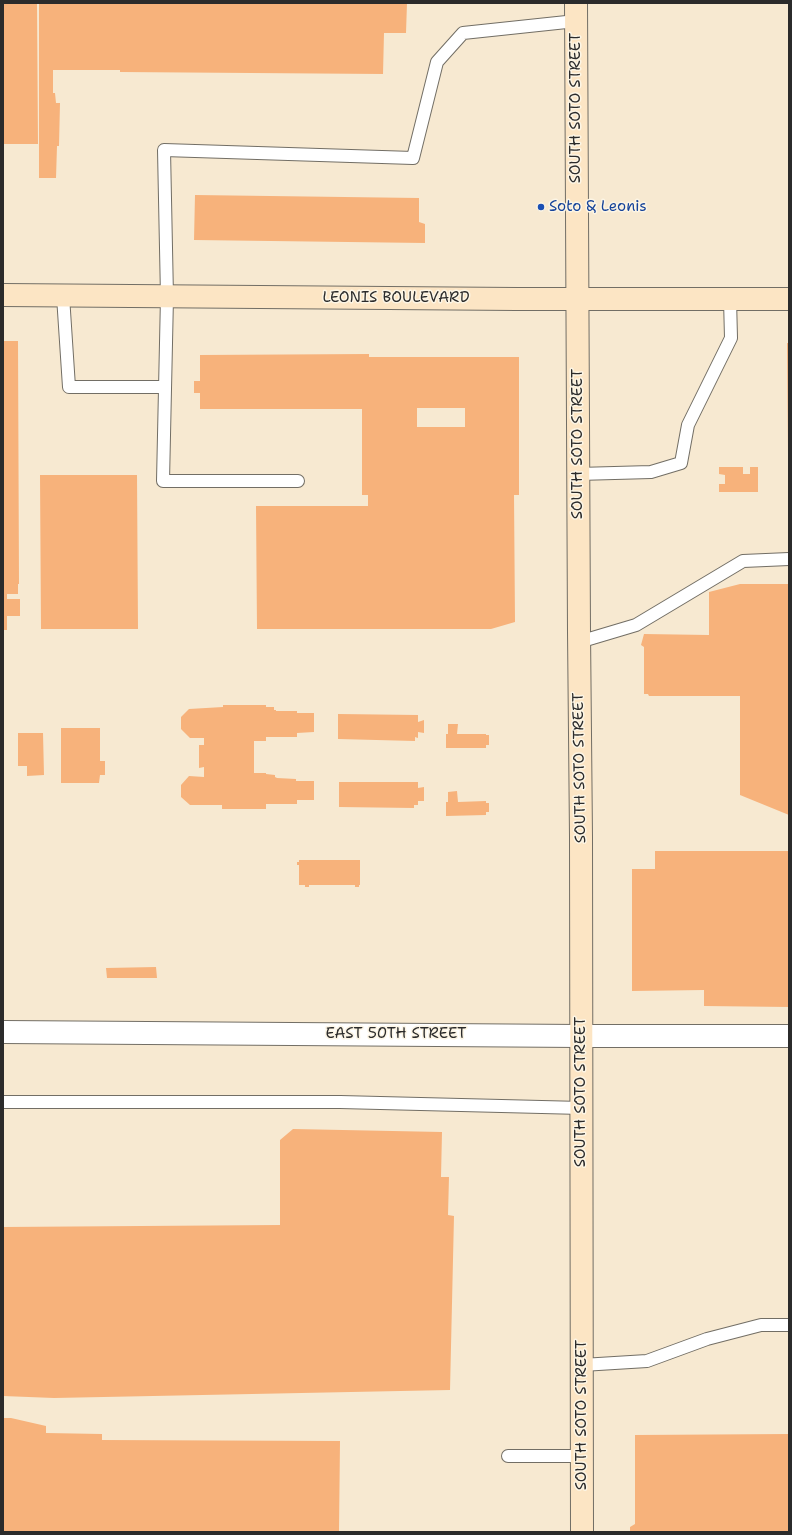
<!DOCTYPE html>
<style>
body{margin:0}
#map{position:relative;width:792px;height:1535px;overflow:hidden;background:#f7e9d1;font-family:"Shantell Sans",sans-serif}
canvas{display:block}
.frame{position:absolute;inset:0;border:4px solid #2b2b2b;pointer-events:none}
</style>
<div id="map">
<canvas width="792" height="1535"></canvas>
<div class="frame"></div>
</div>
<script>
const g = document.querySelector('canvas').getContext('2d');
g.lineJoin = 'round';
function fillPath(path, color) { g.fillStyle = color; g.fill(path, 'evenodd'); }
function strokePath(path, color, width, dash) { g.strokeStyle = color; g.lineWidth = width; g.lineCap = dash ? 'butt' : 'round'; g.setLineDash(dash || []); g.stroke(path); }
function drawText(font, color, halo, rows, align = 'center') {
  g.font = font + ' "Shantell Sans",sans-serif'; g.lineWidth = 3; g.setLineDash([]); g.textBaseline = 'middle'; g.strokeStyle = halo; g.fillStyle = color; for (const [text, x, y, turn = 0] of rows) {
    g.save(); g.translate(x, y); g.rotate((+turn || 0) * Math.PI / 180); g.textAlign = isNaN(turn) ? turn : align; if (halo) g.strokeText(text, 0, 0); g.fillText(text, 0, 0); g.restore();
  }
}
fillPath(new Path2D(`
 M 3,3 L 37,3 L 38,144 L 3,144 Z
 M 39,3 L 407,3 L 406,33 L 384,33 L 383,74 L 120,72 L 120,70 L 53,70 L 53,93 L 55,93 L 56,103 L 60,103 L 59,146 L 57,146 L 56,178 L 39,178 Z
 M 195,195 L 419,198 L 419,222 L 425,224 L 425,243 L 194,240 Z
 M 3,341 L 18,341 L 19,584 L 18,584 L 18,594 L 7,594 L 7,599 L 20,599 L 20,616 L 7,616 L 7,630 L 3,630 Z
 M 787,343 L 789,343 L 789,454 L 788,454 Z
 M 369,354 L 369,357 L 519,357 L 519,495 L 514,495 L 515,622 L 491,629 L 257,629 L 256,506 L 368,506 L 368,495 L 362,495 L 362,409 L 200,409 L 200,393 L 194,393 L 194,381 L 200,381 L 200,355 ZM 417,408 L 465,408 L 465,427 L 417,427 Z
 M 719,467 L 743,467 L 743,474 L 750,474 L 750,467 L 758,467 L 758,492 L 719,492 L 719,484 L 725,484 L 725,475 L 719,474 Z
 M 40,475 L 137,475 L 138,629 L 41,629 Z
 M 740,584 L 789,584 L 789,815 L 740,795 L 740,696 L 649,696 L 648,694 L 644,694 L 644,647 L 641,645 L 644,634 L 709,635 L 709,592 Z
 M 223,705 L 266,705 L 266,707 L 274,707 L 274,710 L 276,710 L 276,711 L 297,711 L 297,713 L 314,713 L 314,732 L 297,733 L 297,737 L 266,737 L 266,741 L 254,741 L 254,773 L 266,773 L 266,774 L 275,775 L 275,777 L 277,778 L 296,779 L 296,781 L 314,781 L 314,800 L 297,800 L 297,804 L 266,804 L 266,809 L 222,809 L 222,805 L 190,805 L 181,797 L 181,785 L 189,776 L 204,777 L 204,767 L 199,768 L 199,745 L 204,745 L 204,738 L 190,738 L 181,729 L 181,717 L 189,709 L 223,707 Z
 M 338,714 L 418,715 L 418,722 L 424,720 L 424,733 L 418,732 L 418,738 L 415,737 L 415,741 L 338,739 Z
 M 448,724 L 458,724 L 457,734 L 486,734 L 486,735 L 489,735 L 489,745 L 486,745 L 486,748 L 446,748 L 446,734 L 448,734 Z
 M 61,728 L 100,728 L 100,761 L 105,761 L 105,775 L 100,775 L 99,783 L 61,783 Z
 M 18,733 L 43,733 L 44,775 L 27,776 L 27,766 L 18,766 Z
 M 339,782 L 418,782 L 418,788 L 424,787 L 424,801 L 418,801 L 418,805 L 414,805 L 414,808 L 339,807 Z
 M 457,791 L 458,802 L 486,801 L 486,803 L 489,803 L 489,812 L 486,812 L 486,815 L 446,816 L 446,802 L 448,802 L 448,792 Z
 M 655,851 L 789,851 L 789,1007 L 704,1006 L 704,990 L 632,991 L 632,869 L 655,869 Z
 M 299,860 L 360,860 L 360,885 L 359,885 L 359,887 L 355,887 L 355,885 L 309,885 L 309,887 L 305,887 L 305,885 L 299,885 L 299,865 L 297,865 L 297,862 L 299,862 Z
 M 156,967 L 157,978 L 107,978 L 106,968 Z
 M 293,1129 L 442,1132 L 441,1177 L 449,1177 L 448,1215 L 454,1216 L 450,1390 L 54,1398 L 3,1396 L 3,1227 L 280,1225 L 280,1140 Z
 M 3,1418 L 11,1418 L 46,1426 L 46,1433 L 102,1434 L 102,1440 L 340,1441 L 339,1532 L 3,1532 Z
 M 789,1434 L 789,1532 L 630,1532 L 630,1527 L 635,1524 L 635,1435 Z`), '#f7b27b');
const service = new Path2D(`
 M 63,296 L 69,387 L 165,387
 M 578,474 L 651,472 L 681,463 L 688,425 L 731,338 L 730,299
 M 298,481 L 163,481 L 167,297 L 164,150 L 413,158 L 437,62 L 463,33 L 576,21
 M 579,642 L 636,625 L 743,561 L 789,559
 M 3,1102 L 340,1102 L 582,1108
 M 582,1365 L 647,1361 L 707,1339 L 761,1325 L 789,1325
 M 508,1456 L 581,1456`);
const minor = new Path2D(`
 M 3,1032 L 581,1036 L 789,1036`);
const secondary = new Path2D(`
 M 576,3 L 579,632 L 581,837 L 582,1532
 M 3,295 L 517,299 L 789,299`);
strokePath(service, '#726e65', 14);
strokePath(minor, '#726e65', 24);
strokePath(secondary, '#726e65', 24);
strokePath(service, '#fff', 12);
strokePath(minor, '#fff', 22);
strokePath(secondary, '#fce5c4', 22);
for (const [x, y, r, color] of [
 [541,207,4,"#1a4fb4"]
]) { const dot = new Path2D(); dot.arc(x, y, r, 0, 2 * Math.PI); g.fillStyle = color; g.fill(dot); strokePath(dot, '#fcf5e5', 1.5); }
drawText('15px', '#2b2b2b', '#fcf5e5', [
 ["SOUTH SOTO STREET",576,108,-90],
 ["LEONIS BOULEVARD",396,298],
 ["SOUTH SOTO STREET",578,444,-90],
 ["SOUTH SOTO STREET",580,768,-91],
 ["EAST 50TH STREET",396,1034],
 ["SOUTH SOTO STREET",581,1092,-90],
 ["SOUTH SOTO STREET",582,1415,-90]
]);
drawText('15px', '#164399', '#fcf5e5', [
 ["Soto & Leonis",549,207]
], 'left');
</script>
